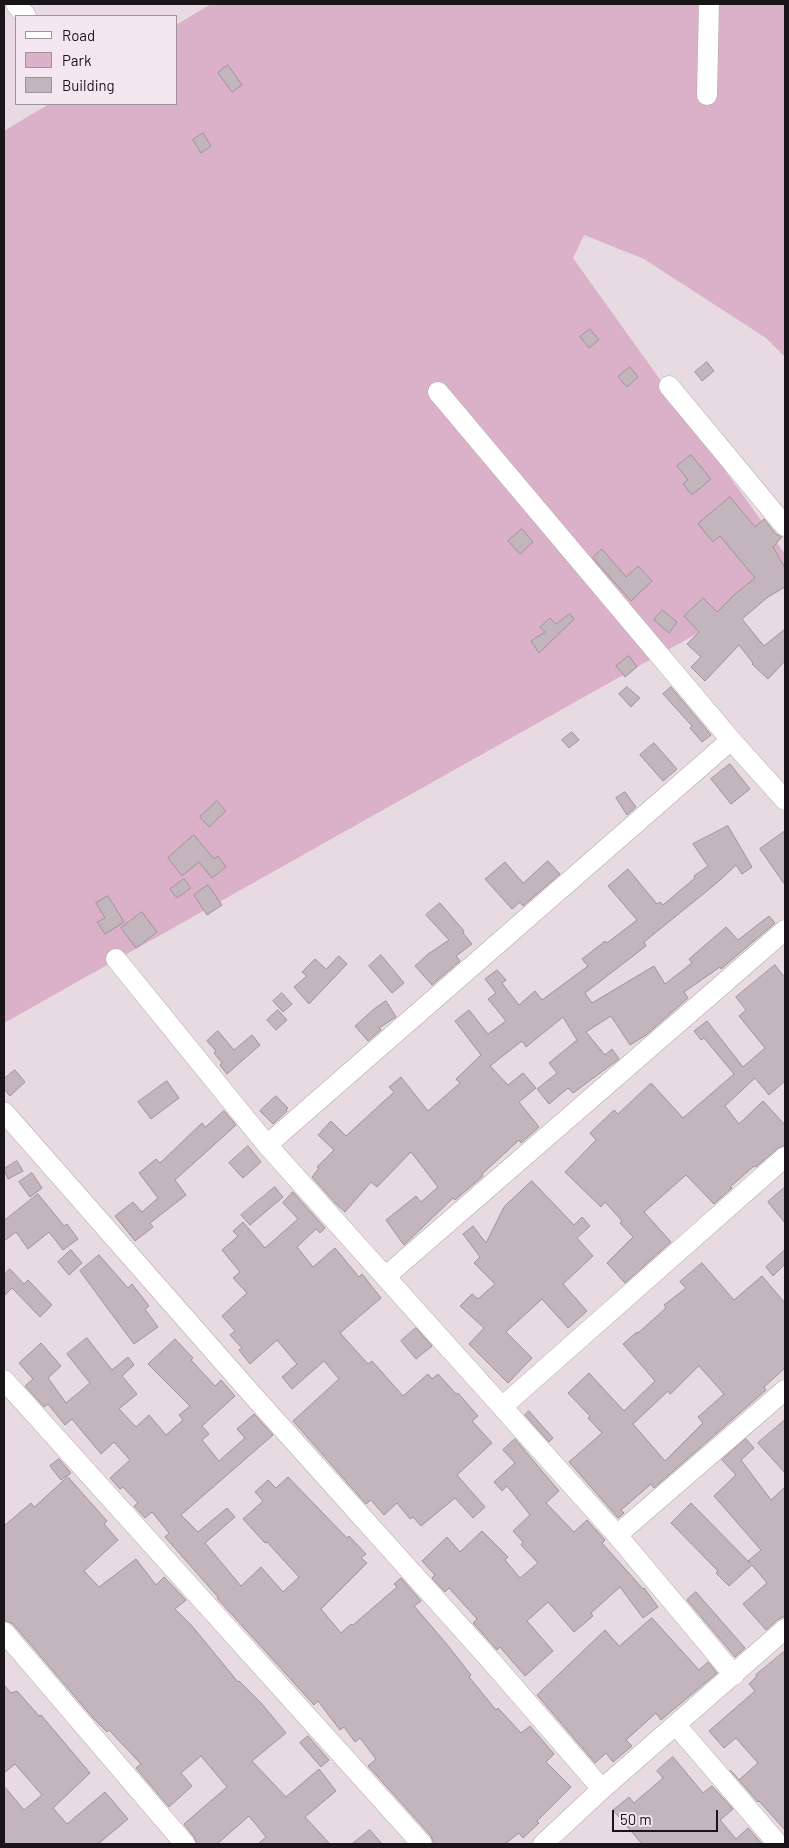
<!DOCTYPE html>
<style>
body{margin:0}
#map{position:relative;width:789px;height:1848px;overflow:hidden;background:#e7dae1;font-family:Barlow,sans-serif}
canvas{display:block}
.frame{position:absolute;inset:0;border:5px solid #1a1518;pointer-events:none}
.legend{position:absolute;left:15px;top:15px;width:162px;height:90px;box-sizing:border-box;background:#f5e7ef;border:1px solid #9d9399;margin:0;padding:6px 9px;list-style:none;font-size:15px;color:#1a1518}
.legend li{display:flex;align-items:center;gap:10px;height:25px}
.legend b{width:25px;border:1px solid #9d9399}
.scale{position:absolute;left:612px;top:1810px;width:106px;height:22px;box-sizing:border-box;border:2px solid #1a1518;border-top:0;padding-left:6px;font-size:15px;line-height:18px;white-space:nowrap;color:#1a1518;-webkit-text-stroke:4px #f5e7ef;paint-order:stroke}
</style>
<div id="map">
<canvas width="789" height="1848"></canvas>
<div class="frame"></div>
<ul class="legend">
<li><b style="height:6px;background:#fff"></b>Road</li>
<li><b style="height:14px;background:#dbb0c9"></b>Park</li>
<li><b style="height:14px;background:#c2b5bc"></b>Building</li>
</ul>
<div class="scale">50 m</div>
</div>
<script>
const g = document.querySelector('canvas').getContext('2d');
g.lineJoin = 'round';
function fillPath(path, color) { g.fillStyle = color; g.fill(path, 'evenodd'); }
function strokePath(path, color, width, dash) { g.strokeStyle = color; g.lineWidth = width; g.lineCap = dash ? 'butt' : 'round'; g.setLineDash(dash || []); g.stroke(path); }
fillPath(new Path2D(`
 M 211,4 L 785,4 L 785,357 L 766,338 L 644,259 L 584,235 L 573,258 L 785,554 L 785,584 L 4,1023 L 4,131 L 49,104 L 176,104 L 176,25 Z`), '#dbb0c9');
const building = new Path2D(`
 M 228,65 L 242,85 L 232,92 L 218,73 Z
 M 203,133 L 211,146 L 201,153 L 193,140 Z
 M 590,329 L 599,340 L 589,348 L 580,337 Z
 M 707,362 L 714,371 L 702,381 L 695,372 Z
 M 630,367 L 638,377 L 627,387 L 618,377 Z
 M 691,455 L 711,479 L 692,495 L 683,484 L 688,480 L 677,466 Z
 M 730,497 L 755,527 L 764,519 L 776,534 L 782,537 L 773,547 L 785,568 L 785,587 L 768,597 L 742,619 L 764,646 L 785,629 L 785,661 L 768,679 L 752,664 L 753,663 L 739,645 L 705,681 L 691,667 L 701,657 L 687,644 L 699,632 L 684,616 L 703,598 L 717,612 L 734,595 L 755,578 L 720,536 L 713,542 L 698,524 Z
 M 522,529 L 533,542 L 520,554 L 508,541 Z
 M 602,549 L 626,577 L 638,566 L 652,581 L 631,601 L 593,558 Z
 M 662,610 L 677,622 L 669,633 L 654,620 Z
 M 570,614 L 574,619 L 539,653 L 531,641 L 545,632 L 540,627 L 550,618 L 556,624 Z
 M 629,656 L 637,667 L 625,677 L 616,666 Z
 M 627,687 L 640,698 L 631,707 L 619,694 Z
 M 671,687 L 711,735 L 702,742 L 690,728 L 692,726 L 663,694 Z
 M 572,732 L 579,740 L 569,748 L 562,740 Z
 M 654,743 L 677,769 L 663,781 L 640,755 Z
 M 730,764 L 750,789 L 731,804 L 711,779 Z
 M 625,792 L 636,807 L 627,815 L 616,798 Z
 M 217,801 L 226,811 L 209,827 L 200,817 Z
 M 728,826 L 752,867 L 742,874 L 736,865 L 718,882 L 644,942 L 646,946 L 585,993 L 592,1003 L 654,966 L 665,984 L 692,963 L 689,959 L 726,927 L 738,940 L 769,916 L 775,923 L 721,969 L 720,967 L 684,992 L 688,998 L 646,1035 L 630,1045 L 611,1016 L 586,1032 L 605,1055 L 612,1049 L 619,1059 L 573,1093 L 568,1088 L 549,1104 L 537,1089 L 557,1073 L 549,1063 L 577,1040 L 563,1017 L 526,1047 L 522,1041 L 490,1066 L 508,1085 L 523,1073 L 536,1088 L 519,1102 L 539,1127 L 521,1143 L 519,1140 L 482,1174 L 483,1176 L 455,1200 L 453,1198 L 404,1245 L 386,1220 L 416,1196 L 421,1202 L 438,1187 L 411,1152 L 377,1187 L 371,1182 L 345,1212 L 336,1204 L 312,1177 L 319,1168 L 317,1167 L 334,1150 L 318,1135 L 331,1121 L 346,1136 L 394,1092 L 389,1087 L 401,1077 L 428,1111 L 460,1083 L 456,1079 L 481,1055 L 455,1021 L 469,1010 L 488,1034 L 506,1021 L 488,999 L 496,993 L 485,979 L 497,970 L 506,980 L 502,983 L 519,1005 L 535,991 L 542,1000 L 588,966 L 582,959 L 605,941 L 607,943 L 637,920 L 608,886 L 628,869 L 657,904 L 660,902 L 663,905 L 695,878 L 694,876 L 708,866 L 693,844 Z
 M 785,831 L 785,885 L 760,849 Z
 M 194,835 L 214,859 L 218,856 L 226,867 L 212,878 L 199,862 L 182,876 L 168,858 Z
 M 548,861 L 560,874 L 523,906 L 520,902 L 512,909 L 485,879 L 505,862 L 523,883 Z
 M 184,879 L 191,888 L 177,898 L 170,889 Z
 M 208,885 L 222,905 L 207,915 L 194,895 Z
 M 108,896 L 124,922 L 105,934 L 97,922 L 105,918 L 96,903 Z
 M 440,903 L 464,931 L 463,933 L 472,944 L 456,956 L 460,961 L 432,985 L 415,966 L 428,954 L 449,940 L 426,915 Z
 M 142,912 L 157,932 L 136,948 L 121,928 Z
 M 381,955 L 404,983 L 392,993 L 369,966 Z
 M 339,956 L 347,964 L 309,1004 L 294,987 L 307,976 L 302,972 L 315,959 L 326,969 Z
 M 775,965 L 785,978 L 785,1081 L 769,1095 L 755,1078 L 725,1106 L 739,1124 L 763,1101 L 785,1125 L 785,1145 L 778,1148 L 756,1167 L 754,1166 L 730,1187 L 732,1188 L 714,1204 L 686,1175 L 644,1212 L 671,1242 L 625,1283 L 607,1263 L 633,1237 L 620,1223 L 622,1221 L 605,1202 L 601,1207 L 565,1172 L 596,1140 L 590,1133 L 614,1110 L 618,1114 L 651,1083 L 683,1118 L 734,1074 L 704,1038 L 701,1040 L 694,1031 L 707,1021 L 743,1067 L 765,1048 L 739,1016 L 746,1010 L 736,997 Z
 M 282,993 L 292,1004 L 283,1012 L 273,1001 Z
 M 386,1001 L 396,1017 L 379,1028 L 381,1030 L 368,1041 L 355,1026 L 374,1009 Z
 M 278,1010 L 287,1020 L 276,1030 L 267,1020 Z
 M 218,1031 L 234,1050 L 252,1035 L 260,1045 L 227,1074 L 220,1065 L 222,1063 L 214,1053 L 216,1051 L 207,1041 Z
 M 15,1070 L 25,1082 L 10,1096 L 4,1089 L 4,1079 Z
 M 167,1081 L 179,1098 L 151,1119 L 138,1102 Z
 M 276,1096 L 288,1108 L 286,1110 L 287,1111 L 273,1124 L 260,1111 Z
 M 224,1111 L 236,1125 L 175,1180 L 186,1195 L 150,1223 L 153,1227 L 135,1241 L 115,1216 L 133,1202 L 142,1212 L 158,1198 L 139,1173 L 156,1159 L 160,1163 L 202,1123 L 205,1127 Z
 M 248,1146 L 261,1162 L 243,1178 L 229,1163 Z
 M 17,1161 L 23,1171 L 8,1179 L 4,1169 Z
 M 32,1173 L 42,1188 L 30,1197 L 19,1182 Z
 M 532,1181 L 574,1225 L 582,1217 L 590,1226 L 577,1238 L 593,1256 L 563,1284 L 587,1311 L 568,1328 L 542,1299 L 506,1332 L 532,1358 L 508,1383 L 469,1344 L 484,1328 L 460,1306 L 472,1294 L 478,1299 L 495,1284 L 474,1263 L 480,1257 L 463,1234 L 473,1226 L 486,1243 L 504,1207 Z
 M 275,1187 L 283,1197 L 250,1225 L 241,1215 Z
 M 785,1187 L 785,1223 L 768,1202 Z
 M 293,1192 L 325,1228 L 320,1233 L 316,1229 L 297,1247 L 313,1267 L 335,1248 L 359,1277 L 362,1274 L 381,1298 L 340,1333 L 368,1364 L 372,1361 L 403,1396 L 428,1374 L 432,1379 L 438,1374 L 456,1394 L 458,1393 L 478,1416 L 472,1421 L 492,1443 L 457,1475 L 485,1507 L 473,1518 L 455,1498 L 421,1526 L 413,1517 L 410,1519 L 397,1503 L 384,1515 L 371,1500 L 366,1504 L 293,1421 L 339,1379 L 324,1361 L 292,1389 L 282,1377 L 297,1364 L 277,1340 L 250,1364 L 239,1350 L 242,1348 L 230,1335 L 235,1331 L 222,1316 L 247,1293 L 233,1278 L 240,1272 L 222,1250 L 238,1236 L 233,1231 L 243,1222 L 265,1248 L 298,1219 L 283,1203 Z
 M 38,1194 L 64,1226 L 67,1224 L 78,1239 L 63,1250 L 49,1232 L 28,1249 L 16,1232 L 4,1241 L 4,1221 Z
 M 71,1250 L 82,1263 L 69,1275 L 58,1262 Z
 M 785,1250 L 785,1264 L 773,1276 L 766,1267 Z
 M 99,1255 L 128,1288 L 132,1284 L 149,1306 L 145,1309 L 158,1327 L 134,1344 L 80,1271 Z
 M 702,1263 L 734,1300 L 762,1276 L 785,1303 L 785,1368 L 764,1387 L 766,1390 L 654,1488 L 651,1484 L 621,1510 L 624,1513 L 618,1518 L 569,1462 L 602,1433 L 588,1418 L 590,1416 L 568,1393 L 589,1373 L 624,1411 L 655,1381 L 623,1344 L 637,1332 L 638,1333 L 666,1308 L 664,1305 L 686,1288 L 680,1282 ZM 699,1366 L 724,1394 L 698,1417 L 703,1423 L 665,1461 L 633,1424 L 668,1391 L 670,1394 Z
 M 10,1269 L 24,1284 L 28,1280 L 52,1305 L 40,1317 L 12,1288 L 4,1296 L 4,1275 Z
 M 416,1328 L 432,1346 L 416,1359 L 401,1341 Z
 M 87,1338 L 112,1370 L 128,1357 L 134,1365 L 122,1376 L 137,1394 L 119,1409 L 136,1427 L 149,1415 L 166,1435 L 183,1420 L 179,1415 L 190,1406 L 148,1364 L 175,1339 L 193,1358 L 191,1360 L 215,1386 L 221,1380 L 235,1396 L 202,1426 L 209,1434 L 202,1440 L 219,1461 L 245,1438 L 237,1429 L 254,1414 L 273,1435 L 181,1515 L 198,1532 L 227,1508 L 235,1517 L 205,1543 L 241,1586 L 261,1567 L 283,1592 L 299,1577 L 267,1542 L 265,1543 L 243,1519 L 263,1501 L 255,1492 L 268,1480 L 276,1488 L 288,1477 L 347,1538 L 349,1536 L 366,1554 L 361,1558 L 367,1563 L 321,1609 L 341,1633 L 351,1624 L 353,1625 L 397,1587 L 394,1584 L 401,1578 L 421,1601 L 414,1606 L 445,1642 L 471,1675 L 469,1677 L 496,1710 L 498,1708 L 521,1733 L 530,1726 L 554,1754 L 546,1762 L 571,1787 L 537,1821 L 539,1823 L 523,1838 L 519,1833 L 505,1844 L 434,1844 L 431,1836 L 368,1766 L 376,1759 L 360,1738 L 355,1742 L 344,1727 L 340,1730 L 318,1701 L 314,1705 L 217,1598 L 218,1597 L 165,1537 L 169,1533 L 152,1512 L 145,1518 L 134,1506 L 138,1503 L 123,1487 L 120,1489 L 110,1478 L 130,1460 L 114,1442 L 101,1454 L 72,1419 L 65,1425 L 48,1404 L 44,1407 L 25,1386 L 33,1379 L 19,1363 L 41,1343 L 61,1366 L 48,1378 L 66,1403 L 90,1383 L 67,1354 Z
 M 529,1411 L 553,1438 L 549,1442 L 525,1415 Z
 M 785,1420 L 785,1473 L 758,1443 Z
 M 515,1439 L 559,1491 L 546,1503 L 574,1532 L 587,1520 L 605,1540 L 602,1543 L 643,1589 L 644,1588 L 658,1607 L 643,1618 L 620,1587 L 591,1613 L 593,1616 L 574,1632 L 548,1602 L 527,1621 L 553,1651 L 525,1676 L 500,1647 L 497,1650 L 473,1623 L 477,1619 L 449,1588 L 445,1592 L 432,1578 L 435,1575 L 422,1561 L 447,1537 L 460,1552 L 482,1531 L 508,1557 L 505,1560 L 520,1578 L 538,1563 L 521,1545 L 523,1542 L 513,1531 L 530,1515 L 507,1486 L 502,1491 L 494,1482 L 515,1463 L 503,1450 Z
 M 746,1439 L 754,1448 L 741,1460 L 771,1500 L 785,1487 L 785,1616 L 777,1620 L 766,1630 L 743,1604 L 767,1583 L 752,1565 L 729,1586 L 716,1573 L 718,1571 L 671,1523 L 691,1503 L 750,1563 L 748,1561 L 761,1550 L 714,1496 L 736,1475 L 722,1460 Z
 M 59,1459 L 71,1473 L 61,1480 L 50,1466 Z
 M 68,1477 L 107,1521 L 104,1524 L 118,1540 L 84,1571 L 99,1587 L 136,1559 L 156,1585 L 164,1577 L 186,1600 L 175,1609 L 192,1626 L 238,1682 L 239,1681 L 261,1703 L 286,1733 L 252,1761 L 286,1797 L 319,1769 L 336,1791 L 305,1817 L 330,1844 L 258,1844 L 266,1837 L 249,1816 L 217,1844 L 197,1844 L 194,1837 L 184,1824 L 227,1787 L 201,1756 L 181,1773 L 192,1786 L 169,1807 L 136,1768 L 141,1764 L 109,1730 L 107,1732 L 94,1719 L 13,1624 L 4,1620 L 4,1526 L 31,1503 L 34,1507 Z
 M 696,1592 L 745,1648 L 735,1657 L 687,1600 Z
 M 652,1618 L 699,1670 L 708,1662 L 717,1673 L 661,1720 L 656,1713 L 626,1740 L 632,1746 L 613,1762 L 606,1753 L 595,1763 L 537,1695 L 605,1630 L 619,1646 Z
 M 785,1651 L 785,1830 L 759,1801 L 758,1802 L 730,1770 L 739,1780 L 758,1763 L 736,1738 L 724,1748 L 709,1731 L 755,1691 L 749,1684 L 757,1676 L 756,1675 Z
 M 4,1685 L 11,1693 L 17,1691 L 39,1716 L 41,1715 L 90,1773 L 53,1808 L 67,1824 L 105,1792 L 128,1819 L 98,1844 L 4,1844 L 4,1786 L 24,1810 L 42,1795 L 15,1764 L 4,1773 Z
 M 308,1736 L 329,1760 L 321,1767 L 300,1743 Z
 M 673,1757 L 703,1793 L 712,1786 L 733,1809 L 720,1820 L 736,1839 L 748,1828 L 762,1844 L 642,1844 L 613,1810 L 629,1797 L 634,1803 L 663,1778 L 657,1771 Z
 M 370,1830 L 382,1844 L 352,1844 Z`);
fillPath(building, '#c2b5bc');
strokePath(building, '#9f939a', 1);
const minor = new Path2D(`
 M 16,4 L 26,16
 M 707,95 L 709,4
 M 669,386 L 785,526
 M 438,392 L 731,740 L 785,800
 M 116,959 L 267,1145 L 617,1535 L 734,1675
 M 4,1112 L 249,1391 L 492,1662 L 602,1789
 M 267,1145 L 731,740
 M 385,1277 L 785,930
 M 4,1380 L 422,1844
 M 502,1407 L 785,1157
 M 617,1535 L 785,1390
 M 4,1632 L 185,1844
 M 676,1725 L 778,1844
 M 543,1844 L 602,1789 L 785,1629`);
strokePath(minor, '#b5a8af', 21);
strokePath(minor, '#fff', 20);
</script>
